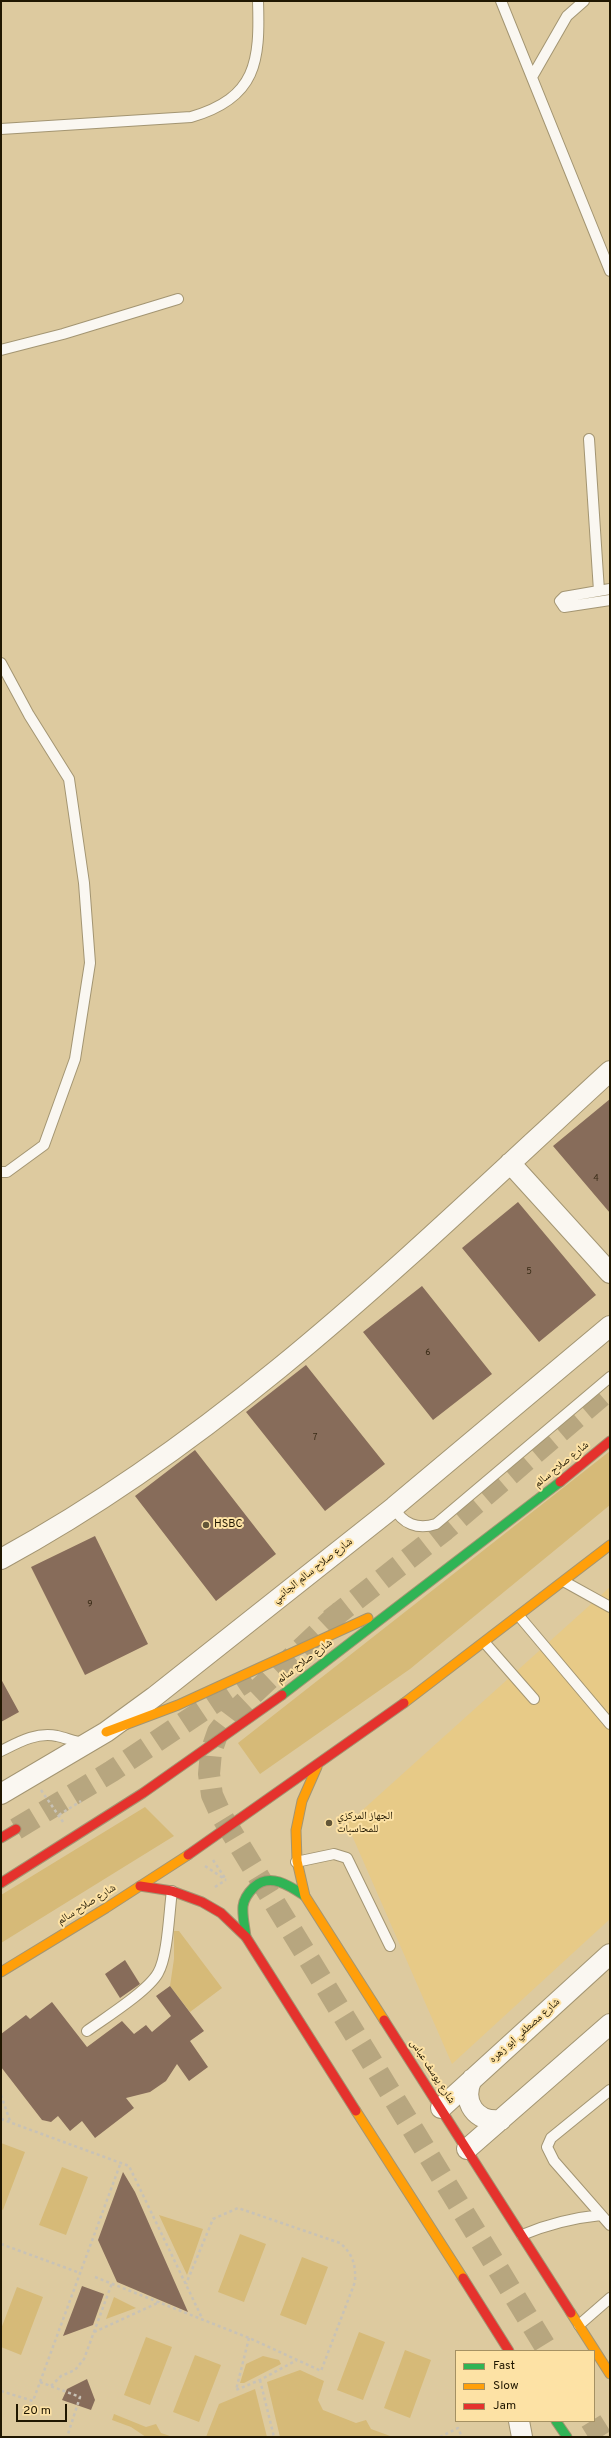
<!DOCTYPE html>
<meta charset="utf-8">
<style>
body{margin:0}
#map{position:relative;width:611px;height:2438px;overflow:hidden;background:#ddca9f;font-family:Overpass,sans-serif}
canvas{display:block}
.frame{position:absolute;inset:0;border:2px solid #201701;pointer-events:none}
.legend{position:absolute;left:455px;top:2350px;width:140px;height:72px;box-sizing:border-box;background:#fde2a5;border:1px solid #a59163;margin:0;padding:5px 7px;list-style:none;font-size:12px;color:#201701}
.legend li{display:flex;align-items:center;gap:8px;height:20px}
.legend b{width:20px;border:1px solid #a59163}
.scale{position:absolute;left:16px;top:2404px;width:51px;height:18px;box-sizing:border-box;border:2px solid #201701;border-top:0;padding-left:5px;font-size:12px;line-height:14px;white-space:nowrap;color:#201701;-webkit-text-stroke:3px #fde2a5;paint-order:stroke}
</style>
<div id="map">
<canvas width="611" height="2438"></canvas>
<div class="frame"></div>
<ul class="legend">
<li><b style="height:5px;background:#30b455"></b>Fast</li>
<li><b style="height:5px;background:#ff9f0a"></b>Slow</li>
<li><b style="height:5px;background:#e5322d"></b>Jam</li>
</ul>
<div class="scale">20 m</div>
</div>
<script>
const g = document.querySelector('canvas').getContext('2d');
g.lineJoin = 'round';
function fillPath(path, color) { g.fillStyle = color; g.fill(path, 'evenodd'); }
function strokePath(path, color, width, dash) { g.strokeStyle = color; g.lineWidth = width; g.lineCap = dash ? 'butt' : 'round'; g.setLineDash(dash || []); g.stroke(path); }
function drawText(font, color, halo, rows, align = 'center') {
  g.font = font + ' Overpass,"Noto Naskh Arabic",sans-serif'; g.lineWidth = 4; g.setLineDash([]); g.textBaseline = 'middle'; g.strokeStyle = halo; g.fillStyle = color; for (const [text, x, y, turn = 0] of rows) {
    g.save(); g.translate(x, y); g.rotate((+turn || 0) * Math.PI / 180); g.textAlign = isNaN(turn) ? turn : align; if (halo) g.strokeText(text, 0, 0); g.fillText(text, 0, 0); g.restore();
  }
}
fillPath(new Path2D(`
 M 610,1587 L 610,1919 L 452,2064 L 347,1824 Z`), '#e7ca87');
fillPath(new Path2D(`
 M 610,1451 L 610,1505 L 410,1669 L 260,1774 L 238,1743 Z
 M 145,1807 L 174,1836 L 1,1943 L 1,1895 Z
 M 174,1931 L 179,1931 L 222,1988 L 190,2012 L 170,1986 L 174,1959 Z
 M 1,2143 L 25,2152 L 3,2210 L 1,2209 Z
 M 62,2167 L 88,2177 L 66,2235 L 39,2225 Z
 M 159,2215 L 203,2229 L 187,2275 Z
 M 240,2234 L 266,2244 L 244,2302 L 218,2292 Z
 M 302,2257 L 328,2267 L 306,2325 L 280,2315 Z
 M 17,2287 L 43,2297 L 21,2355 L 1,2347 L 1,2329 Z
 M 114,2297 L 136,2308 L 106,2319 Z
 M 359,2332 L 385,2342 L 363,2400 L 337,2390 Z
 M 146,2337 L 172,2347 L 150,2405 L 124,2395 Z
 M 405,2350 L 431,2360 L 410,2418 L 384,2408 Z
 M 195,2355 L 221,2365 L 199,2422 L 173,2412 Z
 M 263,2356 L 279,2360 L 281,2364 L 244,2383 L 240,2383 L 246,2364 Z
 M 300,2370 L 324,2381 L 318,2400 L 323,2410 L 356,2423 L 366,2420 L 371,2429 L 393,2437 L 280,2437 L 267,2382 Z
 M 255,2389 L 267,2437 L 206,2437 L 219,2404 Z
 M 114,2414 L 146,2427 L 156,2424 L 161,2433 L 173,2437 L 146,2437 L 131,2427 L 112,2420 Z`), '#d6ba78');
fillPath(new Path2D(`
 M 610,1099 L 610,1213 L 553,1146 Z
 M 518,1202 L 596,1295 L 539,1342 L 462,1248 Z
 M 422,1286 L 492,1374 L 433,1420 L 363,1332 Z
 M 306,1365 L 385,1464 L 325,1511 L 246,1412 Z
 M 195,1450 L 276,1554 L 216,1601 L 135,1496 Z
 M 95,1536 L 148,1644 L 85,1675 L 31,1567 Z
 M 1,1679 L 19,1712 L 1,1722 Z
 M 125,1960 L 140,1984 L 120,1998 L 105,1974 Z
 M 170,1986 L 204,2031 L 190,2041 L 208,2067 L 189,2081 L 177,2064 L 166,2081 L 150,2092 L 126,2098 L 134,2108 L 95,2138 L 82,2121 L 70,2131 L 58,2116 L 51,2122 L 42,2120 L 1,2067 L 1,2034 L 26,2015 L 30,2019 L 52,2002 L 87,2047 L 122,2021 L 134,2034 L 146,2025 L 152,2032 L 171,2016 L 156,1996 Z
 M 123,2172 L 135,2192 L 188,2312 L 117,2282 L 98,2240 Z
 M 82,2286 L 104,2294 L 93,2325 L 63,2336 Z
 M 87,2379 L 95,2400 L 91,2410 L 62,2400 L 67,2389 Z`), '#876c5a');
strokePath(new Path2D(`
 M 341,1611 L 231,1715 L 218,1732 L 211,1752 L 209,1774 L 212,1795 L 221,1815 L 548,2351
 M 330,1620 L 445,1530 L 610,1389
 M 16,1829 L 112,1771 L 251,1678
 M 591,2421 L 601,2437`), '#b7a67f', 22, [22, 11]);
const lane = new Path2D(`
 M 501,1 L 610,271
 M 532,77 L 567,16 L 584,1
 M 1,129 L 191,117 C 257,98 260,61 258,1
 M 1,350 L 63,334 L 178,299
 M 589,439 L 599,591
 M 610,589 L 564,597 L 560,601 L 564,607 L 610,600
 M 1,663 L 29,715 L 69,779 L 84,883 L 90,963 L 75,1059 L 44,1145 L 7,1172 L 1,1172
 M 394,1507 C 402,1524 418,1530 436,1524 L 610,1377
 M 565,1582 L 610,1607
 M 519,1616 L 610,1724
 M 485,1643 L 534,1699
 M 1,1751 C 19,1742 36,1732 57,1736 C 66,1738 75,1742 84,1743
 M 296,1862 L 334,1854 L 347,1858 L 390,1946
 M 87,2031 C 105,2018 148,1991 158,1973 C 168,1956 169,1911 172,1891
 M 610,2090 L 551,2138 L 547,2147 L 554,2161 L 610,2225
 M 522,2235 C 548,2224 572,2218 601,2215
 M 579,2325 L 610,2298`);
const street = new Path2D(`
 M 510,1163 L 610,1273
 M 1,1559 C 232,1434 418,1247 610,1071
 M 1,1794 L 106,1732 L 154,1697 L 394,1507 L 610,1326
 M 472,2079 C 461,2102 476,2123 501,2120
 M 441,2108 L 610,1954
 M 467,2149 L 610,2024
 M 519,2421 L 522,2437`);
const fast = new Path2D(`
 M 282,1695 L 560,1482
 M 246,1937 C 245,1927 242,1916 243,1906 C 244,1898 249,1892 254,1887 C 270,1872 290,1886 305,1896
 M 556,2421 L 567,2437`);
const slow = new Path2D(`
 M 404,1703 L 610,1545
 M 106,1732 L 178,1705 L 368,1618
 M 317,1767 L 302,1801 L 296,1830 L 297,1861 L 305,1896 L 384,2020
 M 1,1972 L 106,1908 L 188,1855
 M 356,2111 L 463,2278
 M 571,2313 L 610,2374`);
const jam = new Path2D(`
 M 560,1482 L 610,1441
 M 1,1838 L 16,1829
 M 188,1855 L 404,1703
 M 1,1883 L 143,1793 L 282,1695
 M 140,1886 L 172,1891 L 202,1902 L 221,1913 L 246,1937 L 356,2111
 M 384,2020 L 571,2313
 M 463,2278 L 509,2351`);
strokePath(lane, '#a39572', 12);
strokePath(street, '#a39572', 22);
strokePath(fast, '#a39572', 11);
strokePath(slow, '#a39572', 11);
strokePath(jam, '#a39572', 11);
strokePath(new Path2D(`
 M 41,1790 L 63,1822
 M 59,1815 L 81,1801
 M 213,1860 L 225,1878
 M 205,1866 L 226,1880
 M 215,1887 L 226,1880
 M 1,2095 L 10,2121
 M 1,2119 L 129,2166 L 202,2318
 M 1,2244 L 80,2273
 M 95,2277 L 249,2338 L 321,2371 L 355,2282 C 356,2265 353,2254 340,2243 L 238,2208 L 213,2219 L 186,2284
 M 94,2332 L 160,2302
 M 249,2338 L 236,2390 L 260,2380 L 297,2360
 M 260,2380 L 274,2437
 M 40,2382 L 80,2397 L 67,2437
 M 51,2386 L 61,2376 L 75,2370 L 84,2359 L 112,2283
 M 1,2391 L 33,2401 L 121,2162
 M 440,2437 L 458,2428 L 462,2437`), '#c8c2b6', 2.5, [3, 3]);
strokePath(lane, '#faf7f1', 10);
strokePath(street, '#faf7f1', 20);
strokePath(fast, '#30b455', 9);
strokePath(slow, '#ff9f0a', 9);
strokePath(jam, '#e5322d', 9);
for (const [x, y, r, color] of [
 [206,1525,4,"#625638"],
 [329,1823,4,"#625638"]
]) { const dot = new Path2D(); dot.arc(x, y, r, 0, 2 * Math.PI); g.fillStyle = color; g.fill(dot); strokePath(dot, '#fde2a5', 1.5); }
drawText('9px', '#3a2c17', null, [
 ["4",596,1179],
 ["5",529,1272],
 ["6",428,1353],
 ["7",315,1438],
 ["9",90,1605]
]);
drawText('11px', '#201701', '#fde2a5', [
 ["شارع صلاح سالم",562,1465,-39],
 ["شارع صلاح سالم الجانبي",313,1571,-38],
 ["شارع صلاح سالم",305,1662,-37],
 ["شارع صلاح سالم",87,1905,-32],
 ["شارع مصطفي ابو زهره",525,2031,-42],
 ["شارع يوسف عباس",432,2072,57]
]);
drawText('11px', '#201701', '#fde2a5', [
 ["HSBC",214,1525],
 ["الجهاز المركزي",337,1817],
 ["للمحاسبات",337,1830]
], 'left');
</script>
